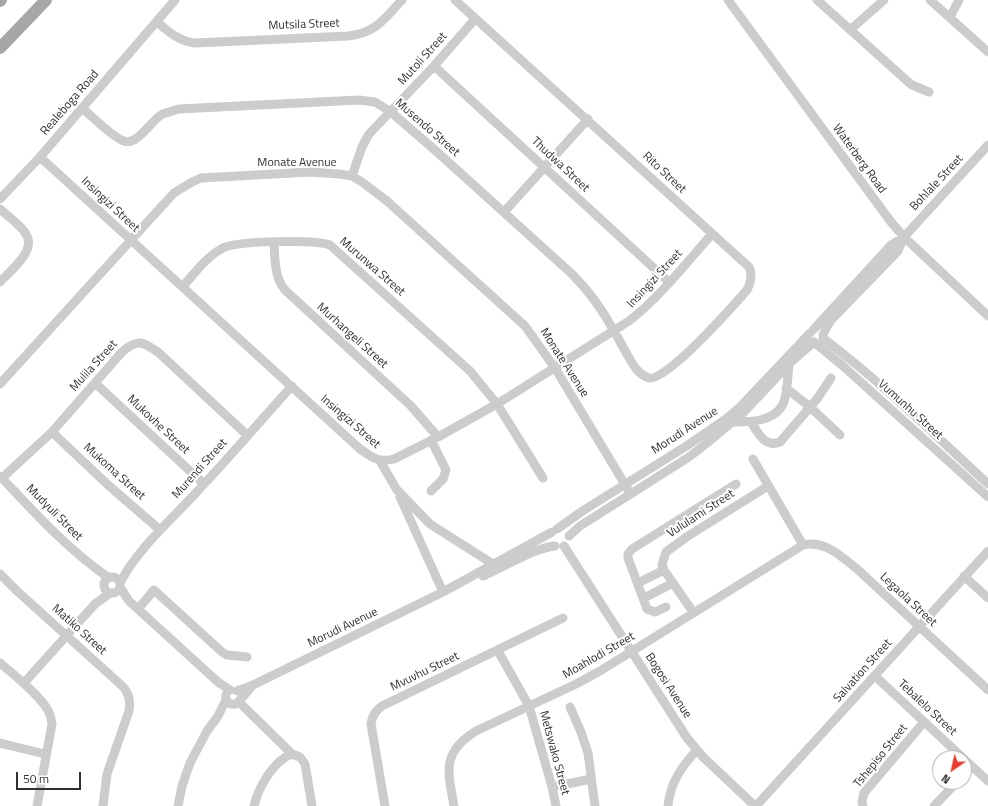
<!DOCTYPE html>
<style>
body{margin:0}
#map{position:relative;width:988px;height:806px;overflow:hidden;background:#fff;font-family:"Titillium Web",sans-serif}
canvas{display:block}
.north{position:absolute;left:932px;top:750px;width:40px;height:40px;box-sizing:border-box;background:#fff;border:1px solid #acacac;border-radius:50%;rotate:214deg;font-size:11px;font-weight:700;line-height:16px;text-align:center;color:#2f2f2f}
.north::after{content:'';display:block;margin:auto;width:14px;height:18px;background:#eb392b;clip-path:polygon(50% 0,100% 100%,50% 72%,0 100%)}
.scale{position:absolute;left:16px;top:772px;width:65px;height:18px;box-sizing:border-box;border:2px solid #2f2f2f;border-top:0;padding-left:5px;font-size:12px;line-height:14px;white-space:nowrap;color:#2f2f2f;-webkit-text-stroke:3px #fff;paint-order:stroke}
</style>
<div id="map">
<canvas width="988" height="806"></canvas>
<div class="north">N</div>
<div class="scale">50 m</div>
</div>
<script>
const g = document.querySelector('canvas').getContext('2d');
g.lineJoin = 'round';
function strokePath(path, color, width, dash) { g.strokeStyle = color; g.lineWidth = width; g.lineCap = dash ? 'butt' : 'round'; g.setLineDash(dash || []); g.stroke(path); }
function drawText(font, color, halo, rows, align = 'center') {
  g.font = font + ' "Titillium Web",sans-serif'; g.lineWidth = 4; g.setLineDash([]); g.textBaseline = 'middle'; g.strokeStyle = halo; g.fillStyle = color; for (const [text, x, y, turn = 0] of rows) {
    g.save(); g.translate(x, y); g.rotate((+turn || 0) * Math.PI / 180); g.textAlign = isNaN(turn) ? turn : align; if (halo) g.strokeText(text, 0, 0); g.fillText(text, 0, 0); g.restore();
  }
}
strokePath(new Path2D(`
 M 728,0 L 891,222 L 904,237 L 988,316
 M 817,0 L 906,80 L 912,85 L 929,92
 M 930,0 L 988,52
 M 950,17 L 959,0
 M 157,22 C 169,32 179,41 195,43 L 348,36 C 376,33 384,19 402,0
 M 850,30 L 884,0
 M 434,66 L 669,282
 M 82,108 C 93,117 112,137 124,141 C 137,146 151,121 161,115 C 166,112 173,111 179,109 L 359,100 L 375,102 L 391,112 L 436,151 L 572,274 C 589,291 604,312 615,333 C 622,344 629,360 637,370 C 640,373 645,377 649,378 C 666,382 734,305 747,290 C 751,282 753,275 749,267 L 455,0
 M 40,157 L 360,449 C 373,458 378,463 394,459 L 438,437 L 497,404 L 629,321 C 659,298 687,262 712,234
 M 352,176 L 362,147 L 369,134 L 434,66 L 475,19
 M 0,199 L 40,157 L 175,0
 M 0,209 C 8,217 22,225 27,236 C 35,252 10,271 0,282
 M 504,212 L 588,119
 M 274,242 C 275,259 274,276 285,290 L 411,406 L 438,437
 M 183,286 C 195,273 207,256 223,248 C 237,241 314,239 330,245 L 470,371 L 497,404 L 543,478
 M 813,330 L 891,245 L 904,237 L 988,145
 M 823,335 L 826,328 L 832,319 L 898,251 L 904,237
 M 823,338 C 881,382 934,434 988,484
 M 95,383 L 204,484
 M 0,384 L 162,206 L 174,193 L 192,182 L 201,178 L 310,172 L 339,174 L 352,176 L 362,182 L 387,201 L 525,326 L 555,368 L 630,493
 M 786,388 L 810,407 L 840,435
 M 733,422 C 750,422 774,422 783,404 C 787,397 788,374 789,364
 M 751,422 C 758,433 765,448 780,442 L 817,399 L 831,378
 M 52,432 L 107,484 L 160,530
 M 753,459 L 803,545
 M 380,461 L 397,490 L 430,524 L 493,564
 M 0,476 C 34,512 68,550 109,578
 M 2,478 L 52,432 L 122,352 C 138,338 143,342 159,353 L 247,435
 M 431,491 L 443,479 L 446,470 L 431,440
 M 400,497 L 443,592
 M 557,529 L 584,510 L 688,445 L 726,419 L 739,408 L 810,333
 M 569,536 L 580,526 L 689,457 L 707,443 L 744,412 L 793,360 L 814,342 L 843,366 L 988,497
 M 564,546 L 687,738 L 704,758 L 755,806
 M 0,574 L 17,591 L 119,683 C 128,691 131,698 129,711 L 107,774 L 103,806
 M 483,576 C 504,567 534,548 555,546
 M 964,576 L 988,598
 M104 585a8 8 0 1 1 16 0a8 8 0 1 1-16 0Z
 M 120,583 C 139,546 177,515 204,484 C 234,452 262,419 292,386
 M 638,583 L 664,570
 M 120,587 L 129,601 L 218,682 L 230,690
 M 644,598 L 673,583
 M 666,607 L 655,612 L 647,609 L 628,558 L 628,554 L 632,549 L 736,484
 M 138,609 L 154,590 L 222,652 L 227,655 L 247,657
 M 693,612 L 664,570 L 662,565 L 666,552 L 688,536 L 768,486
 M 498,651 L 529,706 L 552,787 L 556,806
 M 0,663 C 13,674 45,699 50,715 C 51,717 51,721 52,724 L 37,806
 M 875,676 L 963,758
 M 24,683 L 95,604 L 110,593
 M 237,691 L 253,685 L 443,592 L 552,532
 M 226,695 C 225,701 229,705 235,704 C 240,702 247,691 252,686
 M 239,702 L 292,754
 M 570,707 L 581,732 L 588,753 L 595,806
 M 0,743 L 45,754
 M 964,759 L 988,781
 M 964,774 L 971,766
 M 552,787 L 591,779
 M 178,806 L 182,786 L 190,763 L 207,731 L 218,716 L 226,700
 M 254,806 C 258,788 274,760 292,754 L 300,757 L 305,764 L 312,806
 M 385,806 L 371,724 C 372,716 375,711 382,706 L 563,618
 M 454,806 C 448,771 441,753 476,731 L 576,684 L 600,671 L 803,545 C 825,540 840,556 856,568 L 988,690
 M 668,806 C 670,783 682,766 697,750
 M 756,806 L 988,551
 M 863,806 L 862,802 L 864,793 L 924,722
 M 934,806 L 957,782`), '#ccc', 9);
strokePath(new Path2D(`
 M 0,1 L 1,0
 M 0,48 L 46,0`), '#a7a7a7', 12);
drawText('12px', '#2f2f2f', '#fff', [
 ["Mutsila Street",304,25,-2],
 ["Mutoli Street",423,59,-48],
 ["Realeboga Road",70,103,-49],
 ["Musendo Street",427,128,41],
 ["Waterberg Road",859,159,54],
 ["Monate Avenue",297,163],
 ["Thudwa Street",560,165,43],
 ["Rito Street",664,173,43],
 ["Bohlale Street",937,183,-47],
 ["Insingizi Street",110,205,43],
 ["Murunwa Street",372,267,41],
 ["Insingizi Street",655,279,-47],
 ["Murhangeli Street",352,336,42],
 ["Monate Avenue",564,363,57],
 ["Mulila Street",94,366,-48],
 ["Vumunhu Street",910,410,42],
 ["Insingizi Street",350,422,41],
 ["Mukovhe Street",158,425,43],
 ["Morudi Avenue",685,431,-33],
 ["Murendi Street",200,469,-48],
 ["Mukoma Street",114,472,42],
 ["Mudyuli Street",54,513,45],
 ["Vululami Street",701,514,-33],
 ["Legaola Street",908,600,43],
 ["Morudi Avenue",343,628,-26],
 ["Matiko Street",79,630,42],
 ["Moahlodi Street",599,656,-30],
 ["Salvation Street",863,671,-48],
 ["Mvuvhu Street",425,672,-26],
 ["Bogosi Avenue",668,686,57],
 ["Tebalelo Street",927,708,43],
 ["Metswako Street",554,753,75],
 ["Tshepiso Street",881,756,-51]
]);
</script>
